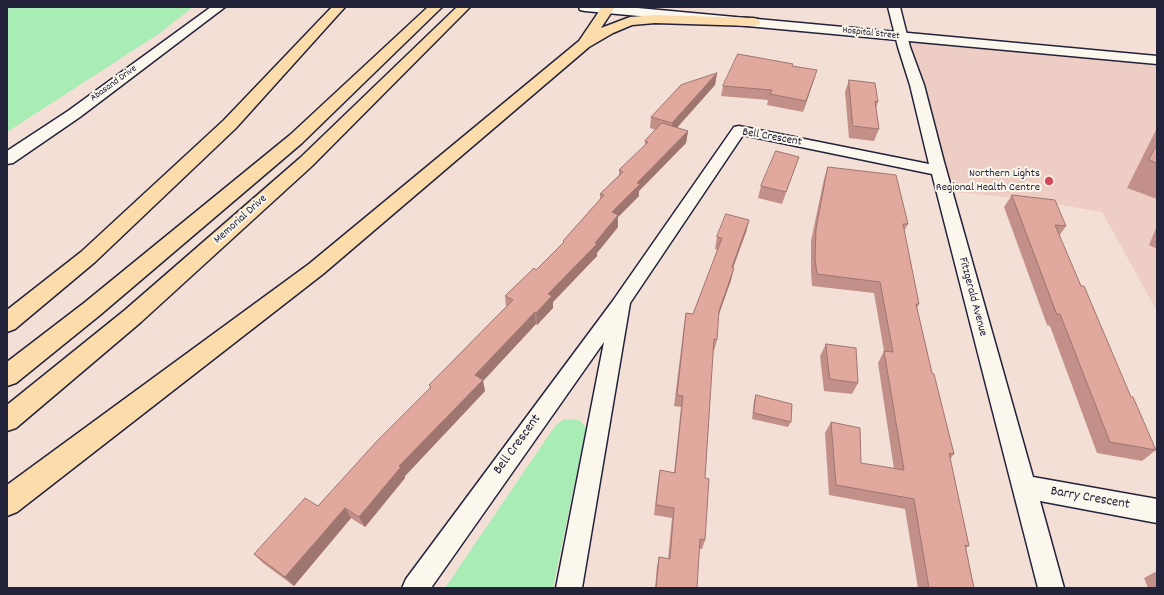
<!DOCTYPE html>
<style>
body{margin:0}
#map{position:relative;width:1164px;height:595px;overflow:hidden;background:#f3dfd5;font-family:Dekko,sans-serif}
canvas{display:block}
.frame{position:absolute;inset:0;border:8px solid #22223b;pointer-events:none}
</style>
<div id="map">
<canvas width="1164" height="595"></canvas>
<div class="frame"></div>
</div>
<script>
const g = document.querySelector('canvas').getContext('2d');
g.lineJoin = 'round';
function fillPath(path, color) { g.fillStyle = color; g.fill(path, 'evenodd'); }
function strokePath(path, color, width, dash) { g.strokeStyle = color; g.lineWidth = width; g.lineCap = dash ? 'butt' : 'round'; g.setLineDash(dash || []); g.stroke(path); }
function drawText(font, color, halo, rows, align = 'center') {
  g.font = font + ' Dekko,sans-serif'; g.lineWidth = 4; g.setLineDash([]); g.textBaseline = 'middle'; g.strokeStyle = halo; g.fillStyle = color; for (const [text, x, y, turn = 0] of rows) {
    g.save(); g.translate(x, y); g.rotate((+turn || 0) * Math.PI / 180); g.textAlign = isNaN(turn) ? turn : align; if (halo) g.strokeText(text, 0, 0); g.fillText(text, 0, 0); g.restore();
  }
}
fillPath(new Path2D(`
 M 901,37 L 1157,59 L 1157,311 L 1102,212 L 1025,199 L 944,191 Z`), '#eecec4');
fillPath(new Path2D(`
 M 7,7 L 193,7 L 160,33 L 7,132 Z
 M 564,419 L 579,420 L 586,428 L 553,588 L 445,588 L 555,426 Z`), '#aaecb5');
const minor = new Path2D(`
 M 888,7 L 900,7 L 910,47 L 924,85 L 944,162 L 1033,477 L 1157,499 L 1157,523 L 1040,501 L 1064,588 L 1038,588 L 932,174 L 743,135 L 630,303 L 582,588 L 556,588 L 604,342 L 431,588 L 402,588 L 406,579 L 612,302 L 734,127 L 739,126 L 929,164 L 910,85 L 898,47 Z`);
const tertiary = new Path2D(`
 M 211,7 L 225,7 L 80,117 L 13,163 L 7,164 L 7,151 L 68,111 Z`);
const secondary = new Path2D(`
 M 579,7 L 627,7 L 1157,56 L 1157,64 L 585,11 L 580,10 Z`);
const motorway = new Path2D(`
 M 332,7 L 345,7 L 236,128 L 95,262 L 15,329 L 7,332 L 7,310 L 81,252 L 224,120 Z
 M 428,7 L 442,7 L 302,143 L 100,315 L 16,383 L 7,386 L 7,362 L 84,303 L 290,135 Z
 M 457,7 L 470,7 L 312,166 L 141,322 L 16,428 L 7,431 L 7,405 L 125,310 L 300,158 Z
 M 602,7 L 615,7 L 601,28 L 630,17 L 655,15 L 753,18 L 758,19 L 760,22 L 758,25 L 753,26 L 655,23 L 632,25 L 613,33 L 589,47 L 323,274 L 17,512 L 7,516 L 7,485 L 309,264 L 579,41 Z`);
strokePath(minor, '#22223b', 3);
strokePath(tertiary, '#22223b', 3);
strokePath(secondary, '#22223b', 3);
strokePath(motorway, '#22223b', 3);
fillPath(minor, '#fbf7ec');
fillPath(tertiary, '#fbf7ec');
fillPath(secondary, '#fbf7ec');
fillPath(motorway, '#fcdcab');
fillPath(new Path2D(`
 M 793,66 L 817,70 L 803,112 L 767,105 L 768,100 L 721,96 L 723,86 Z
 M 717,73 L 715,85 L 677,128 L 688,131 L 686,143 L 639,191 L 639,196 L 618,217 L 618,227 L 597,253 L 597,256 L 553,302 L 553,308 L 537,325 L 536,324 L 483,381 L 485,391 L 405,476 L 405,478 L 365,527 L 351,518 L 294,586 L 263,563 L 254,554 L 318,506 L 430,388 L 429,385 L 506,307 L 505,296 L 536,270 L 563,243 L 563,241 L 600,199 L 600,194 L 619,175 L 619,170 L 645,146 L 645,141 L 656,130 L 650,128 L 651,117 Z
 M 849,80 L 878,102 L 876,108 L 879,129 L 874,141 L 849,138 L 845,92 Z
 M 1157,128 L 1157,199 L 1127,188 Z
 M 799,157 L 795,168 L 782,204 L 758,198 L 761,186 Z
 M 828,167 L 908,224 L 904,231 L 919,304 L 917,308 L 932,373 L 954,454 L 950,459 L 969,546 L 966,548 L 974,588 L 918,588 L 905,509 L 829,495 L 825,433 L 831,422 L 861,463 L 894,469 L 878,363 L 884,351 L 874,293 L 812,286 L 811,271 L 811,241 L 824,179 Z
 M 1012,195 L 1066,226 L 1059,236 L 1081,286 L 1131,397 L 1156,450 L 1142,461 L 1097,453 L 1050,326 L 1047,325 L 1004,207 Z
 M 749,220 L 746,232 L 733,267 L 731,280 L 718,316 L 717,340 L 714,351 L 713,351 L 705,478 L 705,540 L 702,549 L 699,549 L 697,588 L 655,588 L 657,566 L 659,557 L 668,559 L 672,518 L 654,515 L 658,481 L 660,470 L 674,473 L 681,407 L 674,406 L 684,325 L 686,313 L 693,314 L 718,250 L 715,249 L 717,237 Z
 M 1157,226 L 1157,249 L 1149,245 Z
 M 826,344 L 858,383 L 852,394 L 824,391 L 820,356 Z
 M 756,395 L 791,422 L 788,427 L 752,419 L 754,401 Z
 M 1157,571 L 1157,588 L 1148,588 L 1144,578 Z`), '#c29088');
fillPath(new Path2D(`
 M 817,70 L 814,80 L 803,112 L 806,101 Z
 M 717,73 L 715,85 L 670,135 L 672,123 Z
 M 688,131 L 686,143 L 639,191 L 639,196 L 618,217 L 618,227 L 597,253 L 597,256 L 553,302 L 553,308 L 537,325 L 536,313 L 548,294 L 595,243 L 612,212 L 637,183 Z
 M 749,220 L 746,232 L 729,279 L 732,267 Z
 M 734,268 L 731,280 L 716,323 L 719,311 Z
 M 535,312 L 536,324 L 483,381 L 485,391 L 405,476 L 405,478 L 365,527 L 359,517 L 399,466 L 475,375 Z
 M 345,508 L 351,518 L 294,586 L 285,577 Z`), '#9e766f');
const building = new Path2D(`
 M 738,54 L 793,64 L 792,66 L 817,70 L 806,101 L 770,94 L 772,90 L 723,86 Z
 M 717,73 L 672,123 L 651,117 L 681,85 Z
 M 849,80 L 875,83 L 878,102 L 875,101 L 879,129 L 853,126 Z
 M 662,123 L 688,131 L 637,183 L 640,184 L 612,212 L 618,215 L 595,243 L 597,244 L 548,294 L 552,296 L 536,313 L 535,312 L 475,375 L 483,380 L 399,466 L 401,467 L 359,517 L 345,508 L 285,577 L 254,554 L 305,498 L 318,506 L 377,441 L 431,387 L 429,385 L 513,300 L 505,296 L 534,268 L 536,270 L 564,242 L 563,241 L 604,195 L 600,194 L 623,172 L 619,170 L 648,142 L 645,141 Z
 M 1157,144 L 1157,163 L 1149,160 Z
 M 776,151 L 799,157 L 786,192 L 761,186 Z
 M 828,167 L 896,175 L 908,224 L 903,224 L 919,304 L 916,304 L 932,373 L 934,374 L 954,454 L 949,453 L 969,546 L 965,545 L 974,588 L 929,588 L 914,499 L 836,485 L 831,422 L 860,428 L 861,463 L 904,470 L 884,351 L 893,352 L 880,282 L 817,274 L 815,259 L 816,229 Z
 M 1012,195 L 1055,200 L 1066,226 L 1055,225 L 1081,286 L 1084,286 L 1131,397 L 1133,397 L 1156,450 L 1110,442 L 1060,314 L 1057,314 Z
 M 726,214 L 749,220 L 732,267 L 734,268 L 719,311 L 717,340 L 714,339 L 705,478 L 709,479 L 705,540 L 700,539 L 697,588 L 656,588 L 659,557 L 670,559 L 674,508 L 656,505 L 660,470 L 675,473 L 683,396 L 677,395 L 686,313 L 693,314 L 722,238 L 717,237 Z
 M 826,344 L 856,348 L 858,383 L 830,379 Z
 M 756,395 L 792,404 L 791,422 L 754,413 Z`);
fillPath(building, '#e1a89e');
strokePath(building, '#9e766f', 1);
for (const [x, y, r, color] of [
 [1049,181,5,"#d1495b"]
]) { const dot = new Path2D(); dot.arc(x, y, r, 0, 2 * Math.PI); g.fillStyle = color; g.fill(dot); strokePath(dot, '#fbf7ec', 1.5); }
drawText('10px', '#22223b', '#fbf7ec', [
 ["Hospital Street",871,34,6],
 ["Abasand Drive",114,84,-36]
]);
drawText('12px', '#22223b', '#fbf7ec', [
 ["Bell Crescent",772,138,10],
 ["Memorial Drive",241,220,-42],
 ["Fitzgerald Avenue",972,297,75]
]);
drawText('12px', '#22223b', '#fbf7ec', [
 ["Northern Lights",1040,174],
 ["Regional Health Centre",1040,188]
], 'right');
drawText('14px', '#22223b', '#fbf7ec', [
 ["Bell Crescent",518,445,-54],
 ["Barry Crescent",1090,499,10]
]);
</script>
